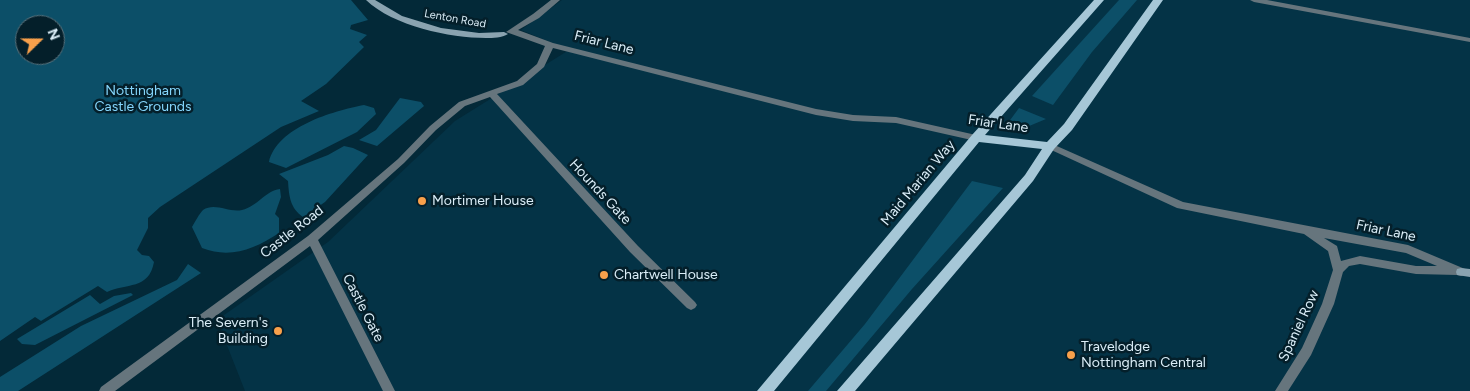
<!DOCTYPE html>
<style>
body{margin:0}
#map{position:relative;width:1470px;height:391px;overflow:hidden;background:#032938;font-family:Figtree,sans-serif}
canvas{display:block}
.north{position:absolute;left:15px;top:15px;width:50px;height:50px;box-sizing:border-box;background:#041f2a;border:1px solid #5a727c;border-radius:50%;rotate:68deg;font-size:14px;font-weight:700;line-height:20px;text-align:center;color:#dbeef8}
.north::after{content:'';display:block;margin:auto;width:18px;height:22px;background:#f8a04b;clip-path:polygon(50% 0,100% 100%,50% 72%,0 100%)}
</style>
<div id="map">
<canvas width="1470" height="391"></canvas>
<div class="north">N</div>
</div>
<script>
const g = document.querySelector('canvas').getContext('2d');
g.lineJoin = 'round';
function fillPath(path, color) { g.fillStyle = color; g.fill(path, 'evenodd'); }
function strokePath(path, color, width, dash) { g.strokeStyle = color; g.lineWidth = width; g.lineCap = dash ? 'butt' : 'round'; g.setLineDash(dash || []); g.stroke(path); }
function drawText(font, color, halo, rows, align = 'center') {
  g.font = font + ' Figtree,sans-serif'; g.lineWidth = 5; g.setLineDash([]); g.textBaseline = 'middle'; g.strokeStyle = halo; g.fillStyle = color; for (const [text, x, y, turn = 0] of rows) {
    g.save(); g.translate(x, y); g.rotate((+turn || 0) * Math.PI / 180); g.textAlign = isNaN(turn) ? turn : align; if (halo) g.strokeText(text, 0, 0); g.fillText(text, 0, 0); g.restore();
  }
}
fillPath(new Path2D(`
 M 562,0 L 1470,0 L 1470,391 L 245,391 L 217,320 L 328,242 L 455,121 L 569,50 L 521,30 Z`), '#043346');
fillPath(new Path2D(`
 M 0,0 L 351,0 L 368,20 L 351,25 L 350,29 L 367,35 L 359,42 L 364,47 L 326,84 L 301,101 L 319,111 L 281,127 L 160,207 L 148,218 L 148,228 L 137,250 L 142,255 L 149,256 L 154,262 C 149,290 126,283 107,292 L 98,286 L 41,321 L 35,317 L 0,341 ZM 25,25 L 55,25 L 55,55 L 25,55 Z
 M 1119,0 L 1137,0 L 1092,52 L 1053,105 L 1032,96 Z
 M 400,98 L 421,102 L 424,106 L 377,146 L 359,140 L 376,130 Z
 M 364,105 L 374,108 L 376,114 L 357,132 L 286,168 L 269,162 C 277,127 333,111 364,105 Z
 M 1019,108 L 1046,119 L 1022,129 L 1005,127 Z
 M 344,146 L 353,148 L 368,155 L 325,202 L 303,217 C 290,208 289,196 288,181 L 279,174 L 328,155 Z
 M 972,181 L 1003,188 L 912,289 L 826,391 L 808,391 L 865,324 Z
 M 280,189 L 281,197 L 275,214 L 279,218 L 279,233 C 255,249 230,259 202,248 L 192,227 C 195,222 199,214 203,210 C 215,202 229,213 242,210 C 258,206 265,191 280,189 Z
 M 188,264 L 201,273 L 18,391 L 0,391 L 0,377 L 81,326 L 177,280 Z
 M 131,293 L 133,295 L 35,345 L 22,344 L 17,339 L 90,295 L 100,304 L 114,296 Z`), '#0c4f68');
fillPath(new Path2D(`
 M 551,0 L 560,0 L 539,18 L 518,30 L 553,43 L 816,109 L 853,115 L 896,117 L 976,135 L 981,138 L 976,141 L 896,123 L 853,121 L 816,115 L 553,48 L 544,67 L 523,85 L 497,94 L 638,246 L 695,302 L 697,305 L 695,308 L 691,310 L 687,308 L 630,252 L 490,97 L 465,106 L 436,130 L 404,163 L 318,240 L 395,391 L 383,391 L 310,246 L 115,391 L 99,391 L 101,387 L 308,236 L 398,159 L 430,126 L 459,102 L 517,81 L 537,64 L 545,46 L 506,32 L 533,14 Z
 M 1250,0 L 1267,0 L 1470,38 L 1470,42 L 1254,2 Z
 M 1050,143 L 1183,202 L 1408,245 L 1465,269 L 1466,272 L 1465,275 L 1461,276 L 1457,275 L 1416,274 L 1360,264 L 1349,266 L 1343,272 L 1334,304 L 1311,355 L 1288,391 L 1275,391 L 1302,348 L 1322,304 L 1333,270 L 1328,251 L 1304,234 L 1177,208 L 1047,148 L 1045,146 L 1047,144 ZM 1324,238 L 1406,253 L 1437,266 L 1416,266 L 1360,256 L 1341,261 L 1337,246 Z`), '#66757d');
fillPath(new Path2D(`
 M 366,0 L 375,0 L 402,16 L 441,28 L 479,33 L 504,32 L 508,34 C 502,38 493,38 486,38 C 450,38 393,26 366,0 Z
 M 1461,268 L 1470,269 L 1470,277 L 1457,275 L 1456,272 L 1457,269 Z`), '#8aa3b0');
fillPath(new Path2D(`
 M 1094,0 L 1104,0 L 985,135 L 1047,142 L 1064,124 L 1153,0 L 1163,0 L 1072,130 L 1054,149 L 1033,181 L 855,391 L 837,391 L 1025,175 L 1042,149 L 979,142 L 774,391 L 757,391 L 972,135 Z`), '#a6c7d7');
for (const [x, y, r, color] of [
 [422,201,5,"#f8a04b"],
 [604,275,5,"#f8a04b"],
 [278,331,5,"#f8a04b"],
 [1071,355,5,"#f8a04b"]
]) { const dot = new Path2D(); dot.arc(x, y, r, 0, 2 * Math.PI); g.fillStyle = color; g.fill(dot); strokePath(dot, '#041f2a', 2); }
drawText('11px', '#dbeef8', '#041f2a', [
 ["Lenton Road",455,19,10]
]);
drawText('14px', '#dbeef8', '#041f2a', [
 ["Friar Lane",604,43,14],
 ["Friar Lane",998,124,8],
 ["Maid Marian Way",918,183,-50],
 ["Hounds Gate",600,192,47],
 ["Friar Lane",1386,231,12],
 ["Castle Road",292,232,-38],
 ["Castle Gate",363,308,63],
 ["Spaniel Row",1299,326,-65]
]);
drawText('14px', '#84d5fb', '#041f2a', [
 ["Nottingham",143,91],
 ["Castle Grounds",143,107]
]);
drawText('14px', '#dbeef8', '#041f2a', [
 ["Mortimer House",432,201],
 ["Chartwell House",614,275],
 ["The Severn's",268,323,"right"],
 ["Building",268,339,"right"],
 ["Travelodge",1081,347],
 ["Nottingham Central",1081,363]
], 'left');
</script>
